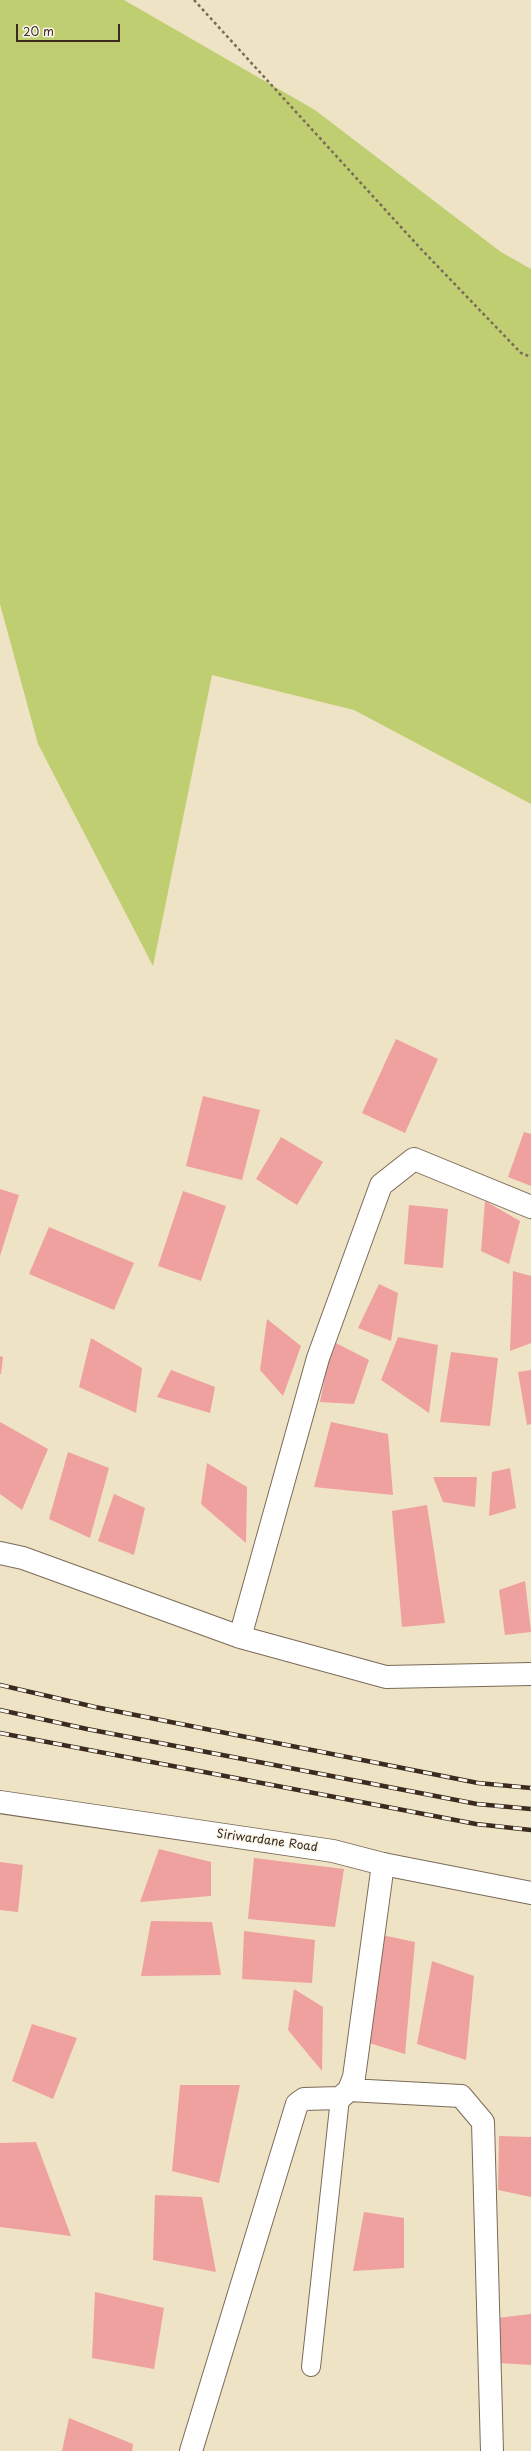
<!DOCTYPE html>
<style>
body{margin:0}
#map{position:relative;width:531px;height:2451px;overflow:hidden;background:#efe3c5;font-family:"Playpen Sans",sans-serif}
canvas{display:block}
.scale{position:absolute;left:16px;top:24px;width:104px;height:18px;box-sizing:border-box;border:2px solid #3b2a1e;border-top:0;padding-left:5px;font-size:12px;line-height:14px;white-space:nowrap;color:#3b2a1e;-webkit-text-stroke:3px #fbf7ec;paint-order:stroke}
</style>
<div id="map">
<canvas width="531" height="2451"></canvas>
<div class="scale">20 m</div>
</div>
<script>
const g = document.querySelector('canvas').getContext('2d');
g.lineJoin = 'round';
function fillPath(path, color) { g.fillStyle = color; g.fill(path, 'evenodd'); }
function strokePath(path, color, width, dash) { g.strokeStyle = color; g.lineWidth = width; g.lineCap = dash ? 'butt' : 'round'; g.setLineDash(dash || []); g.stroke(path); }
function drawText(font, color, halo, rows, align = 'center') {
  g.font = font + ' "Playpen Sans",sans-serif'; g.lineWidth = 3; g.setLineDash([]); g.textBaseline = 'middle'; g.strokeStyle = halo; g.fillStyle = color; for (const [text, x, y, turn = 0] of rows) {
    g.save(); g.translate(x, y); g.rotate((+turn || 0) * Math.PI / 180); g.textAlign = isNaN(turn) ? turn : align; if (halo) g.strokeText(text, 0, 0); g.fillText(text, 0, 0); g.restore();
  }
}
fillPath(new Path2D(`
 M 0,0 L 124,0 L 315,110 L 501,252 L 531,269 L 531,804 L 354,710 L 212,675 L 153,966 L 38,744 L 0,604 Z`), '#bfce70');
fillPath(new Path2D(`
 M 396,1039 L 438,1059 L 405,1133 L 362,1113 Z
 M 203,1096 L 260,1110 L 242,1180 L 186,1166 Z
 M 524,1132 L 531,1134 L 531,1186 L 508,1177 Z
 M 281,1137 L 323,1162 L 297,1205 L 256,1179 Z
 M 0,1189 L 19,1195 L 0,1256 Z
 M 183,1191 L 226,1206 L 201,1281 L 158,1266 Z
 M 485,1201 L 520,1221 L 509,1264 L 481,1251 Z
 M 409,1205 L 448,1209 L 443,1268 L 404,1264 Z
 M 49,1227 L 134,1263 L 114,1310 L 29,1274 Z
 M 513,1271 L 531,1276 L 531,1343 L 510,1351 Z
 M 379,1284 L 398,1293 L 391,1341 L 358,1328 Z
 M 267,1319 L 301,1346 L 283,1396 L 260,1370 Z
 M 398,1337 L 438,1345 L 429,1413 L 381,1380 Z
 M 91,1338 L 142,1368 L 136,1413 L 79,1387 Z
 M 332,1341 L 369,1360 L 354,1404 L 320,1402 Z
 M 451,1352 L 498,1358 L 490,1426 L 440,1422 Z
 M 0,1356 L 3,1357 L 1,1374 L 0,1374 Z
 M 171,1370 L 215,1387 L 210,1413 L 157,1397 Z
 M 531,1370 L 531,1424 L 527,1425 L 518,1372 Z
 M 0,1422 L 48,1449 L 22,1510 L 0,1494 Z
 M 331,1422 L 388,1434 L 393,1495 L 314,1487 Z
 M 68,1452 L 109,1468 L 90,1538 L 49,1519 Z
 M 207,1463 L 247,1487 L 246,1543 L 201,1504 Z
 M 510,1468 L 516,1508 L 489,1516 L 492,1472 Z
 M 433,1477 L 477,1477 L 475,1507 L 443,1502 Z
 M 114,1494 L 145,1508 L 134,1555 L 98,1541 Z
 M 427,1505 L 445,1623 L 402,1627 L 392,1511 Z
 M 525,1581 L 531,1632 L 505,1635 L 499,1590 Z
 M 159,1849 L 211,1862 L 211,1896 L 140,1902 Z
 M 254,1858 L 344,1869 L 335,1927 L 248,1919 Z
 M 0,1862 L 23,1865 L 18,1912 L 0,1910 Z
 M 151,1921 L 212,1922 L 221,1975 L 141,1976 Z
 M 244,1931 L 315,1940 L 312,1983 L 242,1979 Z
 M 382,1935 L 415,1942 L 405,2054 L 366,2042 Z
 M 432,1961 L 474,1976 L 466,2060 L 417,2044 Z
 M 294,1989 L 323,2007 L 322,2071 L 288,2030 Z
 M 32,2024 L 77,2038 L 53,2099 L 12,2081 Z
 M 180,2085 L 240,2085 L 219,2183 L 172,2171 Z
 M 499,2136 L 531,2137 L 531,2197 L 498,2190 Z
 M 36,2142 L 71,2236 L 0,2227 L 0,2143 Z
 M 155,2195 L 202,2197 L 216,2272 L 153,2260 Z
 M 364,2212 L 404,2218 L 404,2268 L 353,2271 Z
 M 95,2292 L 164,2308 L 154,2369 L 92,2358 Z
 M 531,2314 L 531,2365 L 499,2363 L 497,2318 Z
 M 69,2418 L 133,2444 L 132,2451 L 62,2451 Z`), '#efa19f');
const service = new Path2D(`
 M 311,2367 L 340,2098`);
const minor = new Path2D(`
 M 0,1553 L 23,1558 L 240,1637 L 386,1677 L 531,1674
 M 240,1637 L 318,1358 L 381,1185 L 414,1159 L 531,1207
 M 349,2090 L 461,2096 L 483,2122 L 492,2451
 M 191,2451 L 297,2104 L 304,2099 L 340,2098 L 349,2090 L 354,2077 L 383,1864`);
const tertiary = new Path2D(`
 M 0,1802 L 333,1851 L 383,1864 L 531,1893`);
strokePath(service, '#7a6b58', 20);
strokePath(minor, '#7a6b58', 24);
strokePath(tertiary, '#7a6b58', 24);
strokePath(new Path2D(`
 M 194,0 L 421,249 L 521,353 L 531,357`), '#7a6b58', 2.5, [3, 3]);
strokePath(service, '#fff', 18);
strokePath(minor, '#fff', 22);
strokePath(tertiary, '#fff', 22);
const rail = new Path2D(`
 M 0,1685 L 95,1707 L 478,1783 L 531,1788
 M 0,1710 L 87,1729 L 477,1804 L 531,1809
 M 0,1733 L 476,1824 L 531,1830`);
strokePath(rail, '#3b2a1e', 4.5);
strokePath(rail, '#fbf7ec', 3, [9]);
drawText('12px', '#3b2a1e', '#fbf7ec', [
 ["Siriwardane Road",267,1841,8]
]);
</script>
